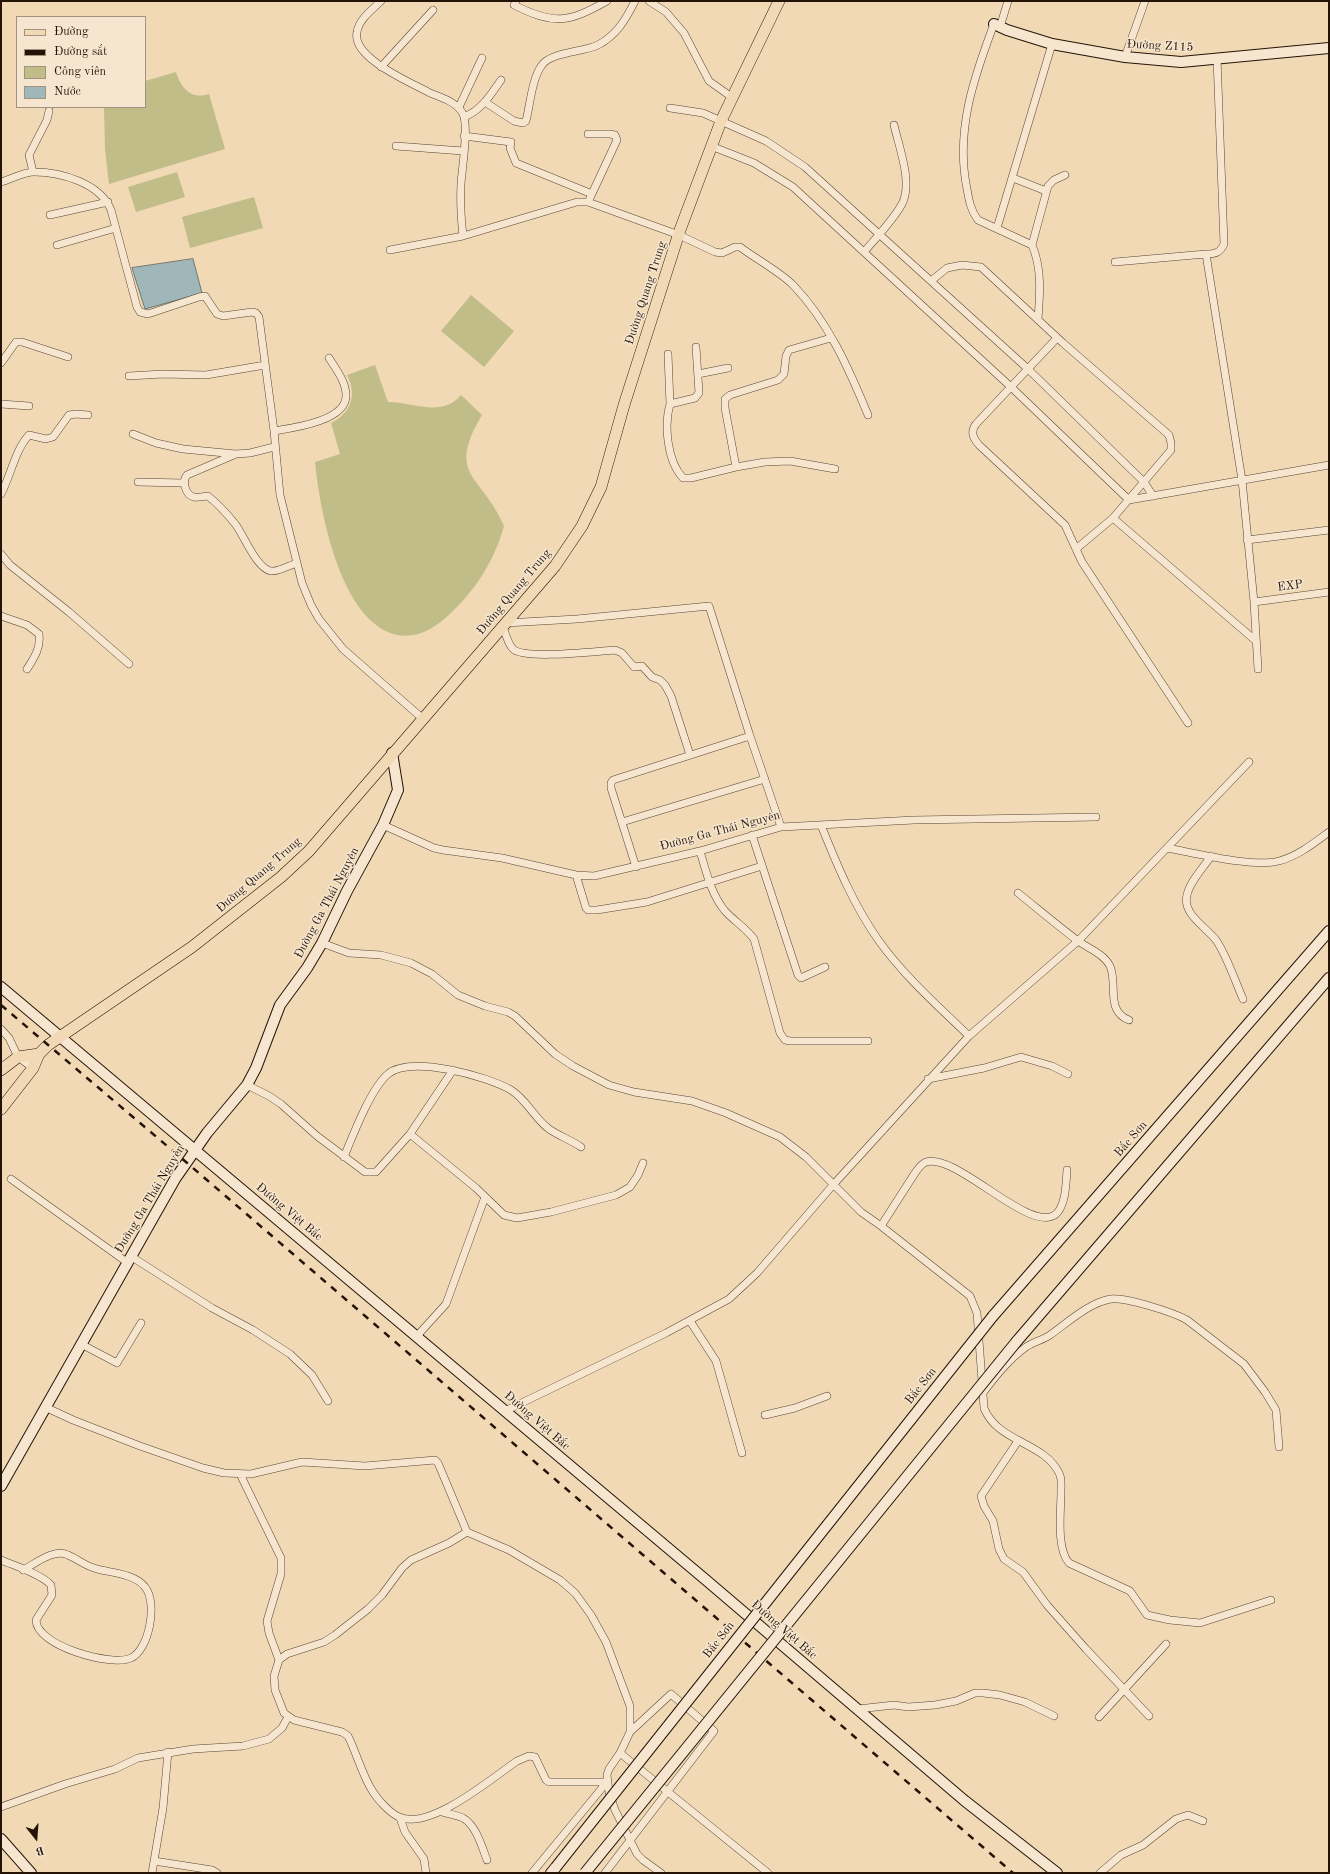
<!DOCTYPE html>
<meta charset="utf-8">
<style>
body{margin:0}
#map{position:relative;width:1330px;height:1874px;overflow:hidden;background:#f1d9b5;font-family:"Old Standard TT",serif}
canvas{display:block}
.frame{position:absolute;inset:0;border:2px solid #241408;pointer-events:none}
.legend{position:absolute;left:16px;top:16px;width:130px;height:92px;box-sizing:border-box;background:#f6e6cf;border:1px solid #a2927f;margin:0;padding:5px 7px;list-style:none;font-size:12px;color:#241408}
.legend li{display:flex;align-items:center;gap:8px;height:20px}
.legend b{width:20px;border:1px solid #a2927f}
.north{position:absolute;left:16px;top:1818px;width:40px;height:40px;-webkit-text-stroke:3px #f6e6cf;paint-order:stroke;rotate:163deg;font-size:11px;font-weight:700;line-height:16px;text-align:center;color:#241408}
.north::after{content:'';display:block;margin:auto;width:14px;height:18px;background:#241408;clip-path:polygon(50% 0,100% 100%,50% 72%,0 100%)}
</style>
<div id="map">
<canvas width="1330" height="1874"></canvas>
<div class="frame"></div>
<ul class="legend">
<li><b style="height:5px;background:#f1d9b5"></b>Đường</li>
<li><b style="height:5px;background:#241408"></b>Đường sắt</li>
<li><b style="height:11px;background:#c1bd89"></b>Công viên</li>
<li><b style="height:11px;background:#a0b7b9"></b>Nước</li>
</ul>
<div class="north">B</div>
</div>
<script>
const g = document.querySelector('canvas').getContext('2d');
g.lineJoin = 'round';
function fillPath(path, color) { g.fillStyle = color; g.fill(path, 'evenodd'); }
function strokePath(path, color, width, dash) { g.strokeStyle = color; g.lineWidth = width; g.lineCap = dash ? 'butt' : 'round'; g.setLineDash(dash || []); g.stroke(path); }
function drawText(font, color, halo, rows, align = 'center') {
  g.font = font + ' "Old Standard TT",serif'; g.lineWidth = 3; g.setLineDash([]); g.textBaseline = 'middle'; g.strokeStyle = halo; g.fillStyle = color; for (const [text, x, y, turn = 0] of rows) {
    g.save(); g.translate(x, y); g.rotate((+turn || 0) * Math.PI / 180); g.textAlign = isNaN(turn) ? turn : align; if (halo) g.strokeText(text, 0, 0); g.fillText(text, 0, 0); g.restore();
  }
}
fillPath(new Path2D(`
 M 176,72 C 181,88 191,100 209,94 L 225,149 L 109,184 L 105,149 L 104,107 L 145,107 L 145,81 Z
 M 177,172 L 185,197 L 136,212 L 128,187 Z
 M 254,197 L 263,228 L 190,248 L 182,217 Z
 M 471,295 L 514,331 L 484,367 L 441,331 Z
 M 375,365 L 388,402 C 413,402 442,418 461,395 L 482,415 C 445,477 483,475 504,526 C 494,561 477,588 451,613 C 436,627 419,639 397,635 C 340,622 320,511 315,462 L 340,454 L 331,423 C 350,414 358,395 347,375 Z`), '#c1bd89');
const water = new Path2D(`
 M 193,259 L 202,293 L 145,309 L 132,268 Z`);
fillPath(water, '#a0b7b9');
strokePath(water, '#6e7672', 1);
const street = new Path2D(`
 M 381,1 C 372,10 359,19 357,32 C 351,58 412,83 430,93 C 442,98 457,102 463,114 C 469,127 462,168 461,184 C 460,201 461,218 463,236
 M 516,1 L 514,5 C 554,25 568,23 607,1
 M 649,1 L 666,12 L 684,33 L 709,81 L 733,98
 M 994,24 C 974,77 955,131 967,189 C 969,201 971,211 978,220 L 1032,245 C 1042,268 1040,294 1038,319
 M 1000,27 L 1008,1
 M 1125,57 L 1145,1
 M 1217,58 L 1224,244 C 1220,253 1215,254 1206,254 L 1242,480 L 1254,602 L 1258,669
 M 381,67 L 433,10
 M 485,102 L 514,121 L 523,123 L 526,121 C 530,105 532,78 542,65 C 551,52 584,52 598,45 C 617,35 626,19 635,1
 M 459,107 L 482,58
 M 670,108 L 703,113 L 766,141 L 805,167 L 1028,369 L 1144,482 L 1153,496
 M 464,117 C 482,110 491,94 501,80
 M 588,134 L 610,134 L 615,135 L 617,140 L 590,198
 M 464,136 L 511,142 L 510,148 L 516,163 L 592,194
 M 396,146 L 463,151
 M 711,146 L 754,163 L 793,187 L 1011,387 L 1129,500
 M 33,172 L 29,155 L 47,120 L 49,111
 M 1013,178 L 1046,191
 M 1,182 C 11,179 24,172 34,172 C 61,172 100,183 111,210 L 137,307 L 140,312 L 148,314 L 199,297 L 205,296 L 217,314 L 223,316 L 252,312 L 256,313 L 259,317 L 274,431 L 280,495 L 302,583 L 311,605 L 319,619 L 343,649 L 422,718
 M 50,215 L 108,202
 M 997,228 L 1052,44
 M 57,245 L 116,228
 M 1032,245 L 1048,186 L 1054,180 L 1065,175
 M 390,250 L 463,236 L 577,202 L 588,202 L 679,235 L 715,252 L 722,253 L 735,247 L 740,247 C 756,259 780,272 793,285 C 828,321 849,369 868,415
 M 864,252 C 875,239 894,219 902,204 C 913,183 899,147 894,125
 M 1115,262 L 1206,254
 M 931,281 L 947,268 L 962,265 L 981,267 L 1063,343 L 1169,435 L 1171,443 L 1171,450 L 1113,518 L 1076,549
 M 1057,338 L 976,424 C 970,432 973,438 979,445 L 1065,525 L 1082,562 L 1188,723
 M 696,347 L 699,393 L 695,398 L 670,404 C 664,425 667,461 683,478 L 691,478 L 736,467 L 765,462 L 790,461 L 835,469
 M 668,354 L 670,404
 M 1,363 L 16,342 L 22,342 L 68,357
 M 698,374 L 728,368
 M 129,376 L 163,374 L 206,375 L 265,365
 M 1,404 L 29,406
 M 274,431 C 293,428 347,421 346,395 C 346,382 336,369 329,358
 M 133,434 L 156,443 L 183,449 L 236,454 L 250,453 L 274,447
 M 236,454 L 187,475 C 182,481 185,495 194,497 C 198,498 204,496 208,496 C 218,504 228,515 236,525 C 244,536 257,569 271,571 C 278,572 290,565 297,563
 M 736,467 L 725,408 L 725,399 L 730,395 L 778,380 L 784,374 L 786,356 L 789,350 L 831,338
 M 138,482 L 184,483
 M 1,494 C 11,475 15,450 29,435 L 46,439 L 53,437 L 69,415 L 76,414 L 88,415
 M 1129,500 L 1329,465
 M 1113,518 L 1256,641
 M 1247,540 L 1329,530
 M 1,554 L 10,565 L 69,612 L 129,664
 M 1254,602 L 1329,592
 M 1,616 L 27,625 L 39,634 C 41,648 34,658 27,669
 M 505,623 L 577,619 L 709,606 L 750,736 L 781,827
 M 503,626 C 505,633 508,644 513,649 C 524,660 597,651 615,650 L 622,653 L 634,667 L 642,666 L 652,677 L 660,680 L 665,685 L 671,696 L 690,755
 M 622,822 L 765,779
 M 383,825 L 434,848 L 443,850 L 502,858 L 576,875 L 594,876 L 700,851 L 781,827 L 914,820 L 1096,817
 M 821,825 C 837,865 854,906 879,941 C 904,976 938,1006 969,1036
 M 752,835 L 798,975 L 801,978 L 825,967
 M 1167,848 C 1195,853 1254,868 1279,861 C 1298,856 1314,843 1329,832
 M 700,851 C 706,871 711,894 725,911 C 734,921 746,928 754,939 L 780,1033 L 785,1040 L 790,1041 L 868,1041
 M 1211,856 C 1204,867 1190,881 1187,895 C 1182,914 1206,927 1216,940 C 1227,956 1235,981 1243,999
 M 636,867 L 611,788 L 611,783 L 613,780 L 750,736
 M 576,875 L 586,908 L 588,910 L 597,910 L 647,902 L 762,866
 M 1018,893 C 1038,909 1058,926 1078,941 C 1088,948 1104,954 1110,966 C 1118,983 1105,1011 1129,1020
 M 322,943 L 349,953 L 381,955 L 411,963 L 432,974 L 458,995 L 485,1006 L 508,1012 L 515,1016 L 555,1054 L 573,1066 L 609,1085 L 634,1092 L 692,1101 L 726,1113 L 780,1137 L 806,1157 L 861,1212 L 881,1226 L 970,1296 L 977,1313 L 984,1408 C 997,1442 1044,1442 1059,1473 C 1062,1478 1061,1485 1061,1491 C 1061,1511 1056,1548 1069,1563 L 1130,1591 L 1147,1615 L 1170,1620 L 1200,1623 L 1271,1600
 M 1,1029 L 9,1038 L 18,1057 L 33,1068
 M 928,1079 L 984,1068 L 1021,1057 L 1052,1066 L 1068,1074
 M 247,1085 L 269,1096 L 281,1104 L 317,1136 L 365,1172 L 376,1172 L 410,1134 L 453,1070
 M 410,1134 L 476,1188 L 504,1215 L 517,1218 L 551,1212 L 616,1195 L 630,1187 L 638,1175 L 643,1163
 M 344,1157 C 353,1135 371,1088 388,1074 C 411,1055 487,1076 511,1090 C 527,1100 534,1118 549,1129 C 559,1136 571,1140 581,1147
 M 11,1179 L 128,1263
 M 881,1226 L 915,1173 C 918,1169 921,1164 926,1162 C 957,1152 1035,1240 1058,1212 C 1066,1201 1066,1183 1067,1170
 M 132,1257 L 212,1308 L 253,1330 L 290,1354 L 312,1375 L 328,1401
 M 690,1321 L 716,1361 L 742,1453
 M 416,1337 L 446,1304 L 485,1197
 M 81,1344 L 117,1363 L 141,1323
 M 982,1394 C 995,1377 1008,1360 1026,1347 C 1033,1342 1043,1340 1050,1335 C 1067,1323 1090,1302 1111,1299 C 1125,1297 1173,1312 1187,1320 L 1244,1364 L 1265,1392 L 1276,1410 L 1279,1447
 M 45,1407 L 73,1420 L 140,1446 L 203,1468 L 224,1473 L 251,1474 L 302,1462 L 365,1466 L 435,1460 L 438,1463 L 467,1532 L 509,1550 L 560,1580 L 575,1593 L 591,1615 L 606,1642 L 630,1706 L 630,1732 L 620,1753 L 609,1769 L 607,1775 L 609,1792 L 615,1810 L 637,1854 L 643,1860 L 661,1873
 M 505,1411 L 666,1333 L 729,1299 L 757,1273 L 833,1185 L 969,1036 L 1078,941 L 1249,762
 M 765,1415 L 795,1408 L 827,1396
 M 1018,1441 L 981,1496 L 984,1506 L 993,1521 L 999,1549 L 1004,1559 L 1023,1572 L 1047,1605 L 1086,1649 L 1149,1716
 M 240,1474 L 281,1558 L 281,1574 L 267,1621 L 269,1633 L 279,1660
 M 467,1532 L 449,1543 L 411,1560 L 402,1568 L 382,1595 L 368,1609 L 335,1635 L 324,1642 L 287,1654 L 279,1660 L 274,1676 L 275,1690 L 284,1713 L 294,1720 L 342,1732 L 348,1736 C 357,1754 362,1775 373,1792 C 379,1801 390,1813 399,1817 C 430,1831 492,1778 517,1761 L 529,1756 L 535,1757 L 546,1780 L 549,1782 L 607,1782
 M 1,1560 C 15,1566 41,1574 51,1585 L 52,1595 L 36,1620 C 36,1646 112,1667 131,1658 C 149,1650 158,1603 145,1587 C 136,1575 115,1573 101,1570 C 83,1566 82,1561 68,1555 C 54,1548 35,1564 23,1570
 M 858,1709 L 894,1705 L 908,1707 L 935,1705 L 956,1701 L 975,1693 L 983,1693 L 1000,1695 L 1025,1702 L 1054,1716
 M 1099,1717 L 1166,1644
 M 620,1753 L 768,1873
 M 1,1807 L 65,1784 L 115,1769 L 138,1758 L 193,1749 L 243,1746 L 269,1739 L 282,1728 L 288,1717
 M 442,1812 C 448,1814 457,1815 463,1818 C 476,1825 482,1847 487,1860
 M 400,1818 L 405,1832 L 424,1859 L 426,1873
 M 154,1861 L 212,1870 L 217,1873
 M 152,1873 L 163,1808 L 168,1752
 M 532,1873 L 607,1782
 M 605,1873 L 714,1731 L 671,1694 L 630,1732
 M 1100,1873 L 1121,1855 L 1143,1845 L 1176,1819 L 1188,1815 L 1203,1821`);
const secondary = new Path2D(`
 M 994,24 L 1007,30 L 1052,44 L 1125,57 L 1181,62 L 1329,48
 M 1,987 L 706,1580 L 965,1801 L 1057,1873
 M 993,1316 L 1329,931
 M 1017,1341 L 1329,978
 M 1,1486 L 175,1179 L 207,1133 L 247,1085 L 256,1068 L 280,1005 L 307,968 L 322,943 L 347,891 L 383,825 L 398,790 L 392,753
 M 1,1839 L 31,1873
 M 551,1873 L 556,1867`);
const primary = new Path2D(`
 M 1,1070 L 18,1057 L 39,1054
 M 1,1109 L 33,1068 L 39,1054 L 48,1045 L 192,947 L 281,877 L 309,851 L 555,566 L 582,526 L 601,487 L 624,405 L 680,230 L 721,121 L 779,1`);
strokePath(street, '#574533', 8);
strokePath(secondary, '#241408', 12);
strokePath(primary, '#241408', 12);
strokePath(street, '#f6e6cf', 7);
strokePath(secondary, '#f6e6cf', 10);
strokePath(primary, '#f1d9b5', 11);
strokePath(new Path2D(`
 M 1,1005 L 186,1162 L 1013,1873`), '#241408', 2.5, [7, 7]);
const secondaryBridge = new Path2D(`
 M 556,1867 L 993,1316
 M 585,1873 L 1017,1341`);
strokePath(secondaryBridge, '#241408', 12, []);
strokePath(secondaryBridge, '#f6e6cf', 10);
drawText('12px', '#241408', '#f6e6cf', [
 ["Đường Z115",1160,46,3],
 ["Đường Quang Trung",646,293,-72],
 ["EXP",1290,586,-7],
 ["Đường Quang Trung",514,592,-50],
 ["Đường Ga Thái Nguyên",720,831,-15],
 ["Đường Quang Trung",259,875,-41],
 ["Đường Ga Thái Nguyên",327,903,-62],
 ["Bắc Sơn",1131,1139,-49],
 ["Đường Ga Thái Nguyên",150,1199,-59],
 ["Đường Việt Bắc",289,1212,40],
 ["Bắc Sơn",921,1386,-52],
 ["Đường Việt Bắc",537,1421,41],
 ["Đường Việt Bắc",784,1630,41],
 ["Bắc Sơn",719,1640,-52]
]);
</script>
